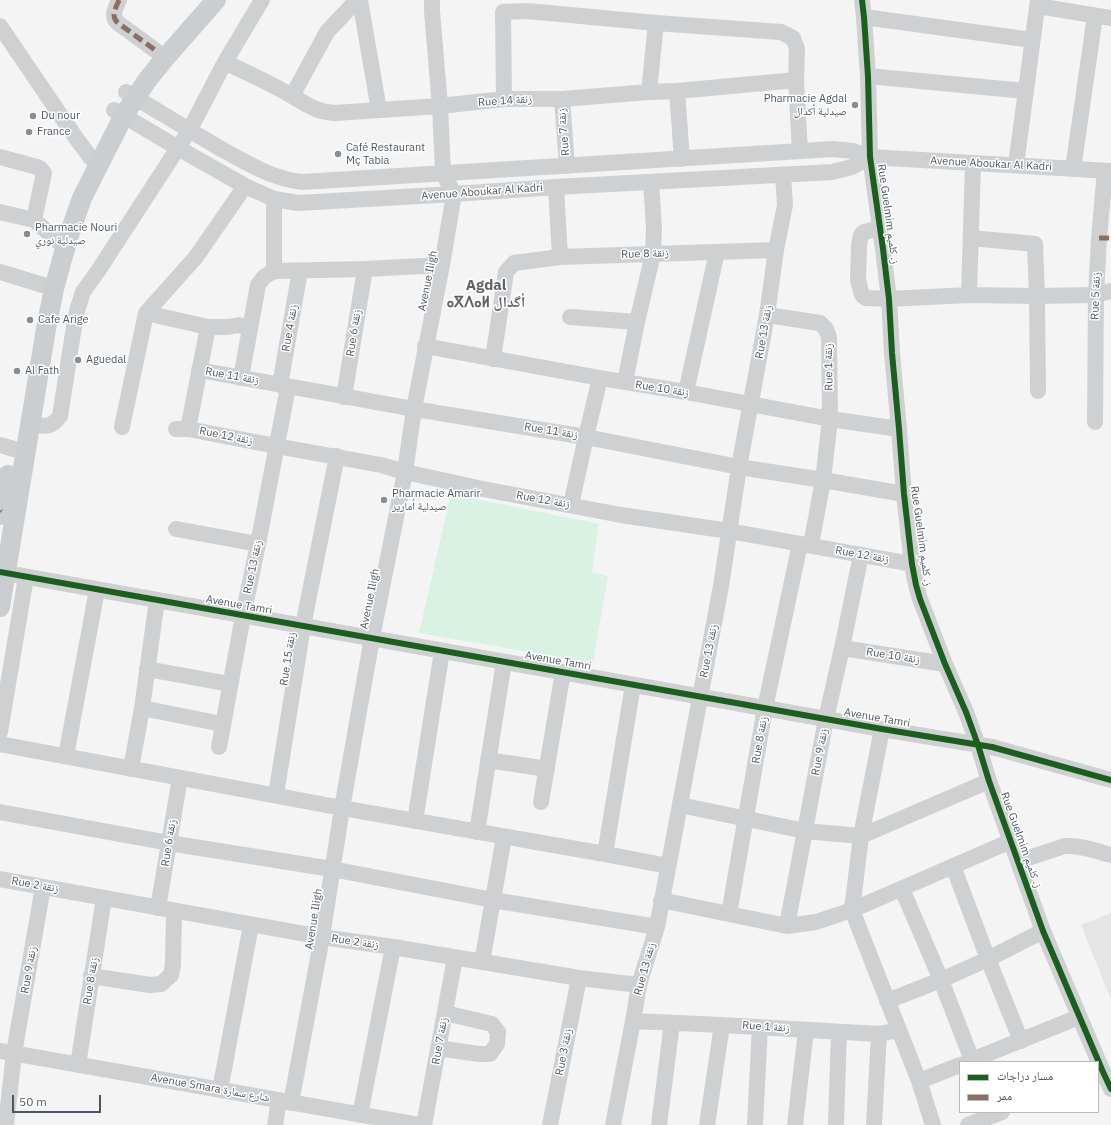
<!DOCTYPE html>
<meta charset="utf-8">
<style>
body{margin:0}
#map{position:relative;width:1111px;height:1125px;overflow:hidden;background:#f4f4f4;font-family:"IBM Plex Sans","Noto Naskh Arabic",sans-serif}
canvas{display:block}
.legend{position:absolute;left:959px;top:1061px;width:140px;height:52px;box-sizing:border-box;background:#fff;border:1px solid #b7bbc0;margin:0;padding:5px 7px;list-style:none;font-size:12px;color:#4a5661}
.legend li{display:flex;align-items:center;gap:8px;height:20px}
.legend b{width:20px;border:1px solid #b7bbc0}
.scale{position:absolute;left:12px;top:1095px;width:89px;height:18px;box-sizing:border-box;border:2px solid #4a5661;border-top:0;padding-left:5px;font-size:12px;line-height:14px;white-space:nowrap;color:#4a5661;-webkit-text-stroke:3px #fff;paint-order:stroke}
</style>
<div id="map">
<canvas width="1111" height="1125"></canvas>
<ul class="legend">
<li><b style="height:5px;background:#1b5e20"></b>مسار دراجات</li>
<li><b style="height:5px;background:#8d6e63"></b>ممر</li>
</ul>
<div class="scale">50 m</div>
</div>
<script>
const g = document.querySelector('canvas').getContext('2d');
g.lineJoin = 'round';
function fillPath(path, color) { g.fillStyle = color; g.fill(path, 'evenodd'); }
function strokePath(path, color, width, dash) { g.strokeStyle = color; g.lineWidth = width; g.lineCap = dash ? 'butt' : 'round'; g.setLineDash(dash || []); g.stroke(path); }
function drawText(font, color, halo, rows, align = 'center') {
  g.font = font + ' "IBM Plex Sans","Noto Naskh Arabic","Noto Sans Tifinagh",sans-serif'; g.lineWidth = 3; g.setLineDash([]); g.textBaseline = 'middle'; g.strokeStyle = halo; g.fillStyle = color; for (const [text, x, y, turn = 0] of rows) {
    g.save(); g.translate(x, y); g.rotate((+turn || 0) * Math.PI / 180); g.textAlign = isNaN(turn) ? turn : align; if (halo) g.strokeText(text, 0, 0); g.fillText(text, 0, 0); g.restore();
  }
}
fillPath(new Path2D(`
 M 1111,913 L 1111,1000 L 1081,925 Z`), '#e6e5e6');
fillPath(new Path2D(`
 M 451,494 L 599,524 L 592,572 L 608,576 L 593,663 L 419,633 Z`), '#d9f2e3');
strokePath(new Path2D(`
 M 119,0 C 116,8 110,16 118,23 L 155,50
 M 360,0 L 379,110
 M 862,0 L 864,17 L 868,76 L 870,157 L 883,249 L 889,299 L 892,353 L 899,429 L 904,494 L 912,564 L 916,585 L 920,599 L 945,664 L 966,712 L 978,745 L 989,781 L 1043,931 L 1103,1072 L 1111,1089
 M 1038,6 L 1111,18
 M 864,17 L 1032,40
 M 0,26 L 76,138 L 91,158 L 99,164
 M 225,62 C 247,73 271,83 292,96 C 308,105 316,112 335,113 L 440,106 L 504,99 L 562,99 L 649,92 L 677,91 L 796,80
 M 868,76 L 1025,91
 M 677,91 L 682,159
 M 126,92 C 158,111 190,131 223,150 C 249,164 273,179 302,182 L 833,149 L 853,151 L 870,157 L 1111,171
 M 649,92 L 656,23
 M 292,96 L 327,32 L 357,0
 M 504,99 L 503,12 L 527,11 L 656,23 L 781,32 L 793,38 L 797,49 L 796,80 L 800,151
 M 562,99 L 567,166
 M 114,110 L 178,148 L 245,186 L 274,199 L 298,203 L 454,194 L 556,187 L 832,172 L 852,167 L 870,157
 M 0,157 L 37,167 L 41,169 L 44,173 L 34,220
 M 1016,165 L 1038,0
 M 1073,169 L 1095,16
 M 556,187 L 560,257
 M 0,212 L 34,220 L 59,242
 M 880,228 L 864,232 L 861,235 L 859,245 L 858,280 L 862,295 L 866,298 L 889,299 L 969,295 L 1037,296 L 1096,295 L 1111,291
 M 971,238 L 1035,244 L 1037,296 L 1038,391
 M 274,271 L 365,269 L 442,265
 M 0,272 L 46,286
 M 969,295 L 973,163
 M 767,315 L 820,323 L 826,329 L 829,337 L 830,419 L 823,480 L 811,545
 M 570,317 L 637,322
 M 208,327 L 146,313 L 196,257 L 245,186
 M 425,346 L 600,378 L 686,392 L 830,419 L 899,429
 M 493,359 L 506,272 L 514,263 L 560,257 L 776,250
 M 199,370 L 414,409 L 586,437 L 739,467 L 823,480 L 904,494
 M 241,378 L 258,285 L 264,277 L 274,271 L 274,199
 M 625,382 L 637,322 L 653,254 L 654,228 L 651,182
 M 280,385 L 300,271
 M 686,392 L 717,252
 M 344,397 L 365,269
 M 1095,422 L 1096,295 L 1099,238 L 1105,171
 M 30,424 C 43,426 51,429 60,416 L 73,333 L 77,311 L 83,292 L 100,268 L 189,131 L 225,62 L 262,0
 M 122,427 L 146,313
 M 176,429 L 188,429 L 276,446 L 381,465 L 405,472 L 483,489 L 621,515 L 729,531 L 912,564
 M 188,429 L 208,327 L 228,327 L 239,325 L 250,329
 M 0,445 L 14,449
 M 571,505 L 586,437 L 600,378
 M 176,529 L 258,544
 M 0,572 L 882,729 L 992,747 L 1111,780
 M 842,648 L 945,664
 M 147,669 L 230,684
 M 142,708 L 222,724
 M 882,729 L 861,836 L 852,910 L 919,1081 L 933,1125
 M 0,732 L 26,577
 M 0,744 L 342,808 L 605,854 L 668,866
 M 219,747 L 243,616 L 258,544 L 288,387
 M 66,756 L 97,590
 M 488,760 L 547,769
 M 131,769 L 142,708 L 157,600
 M 276,795 L 303,626 L 337,456
 M 541,802 L 563,672
 M 680,805 L 805,831 L 861,836 L 989,781
 M 0,812 L 169,843 L 332,869 L 493,900 L 657,927
 M 415,821 L 442,651
 M 477,832 L 504,662
 M 605,854 L 633,685
 M 1019,861 L 1065,846 C 1081,845 1096,851 1111,855
 M 953,866 L 988,959 L 1021,1041
 M 0,879 L 322,937 L 393,947 L 579,978 L 639,985
 M 902,889 L 941,980 L 972,1060
 M 661,900 L 787,926 L 816,922 L 852,910 L 1011,841
 M 158,908 L 180,778
 M 729,914 L 765,708 L 800,544
 M 787,926 L 826,719 L 842,648 L 861,555
 M 482,962 L 504,837
 M 91,976 L 150,985 L 161,984 L 171,975 L 173,965 L 174,911
 M 887,1001 L 941,980 L 988,959 L 1043,931
 M 633,1021 L 722,1025 L 879,1034 L 899,1030
 M 438,1048 L 479,1054 L 490,1054 L 497,1044 L 498,1032 L 492,1024 L 445,1013
 M 0,1051 L 419,1125
 M 967,1062 L 1079,1017
 M 78,1065 L 104,898
 M 919,1081 L 960,1065
 M 220,1090 L 251,925
 M 291,1103 L 322,937 L 342,808 L 372,638 L 405,472 L 414,409 L 442,265 L 454,194 L 443,173 L 440,106 L 432,11 L 432,0
 M 360,1115 L 393,947
 M 6,1125 L 14,1053 L 43,887
 M 275,1125 L 279,1100
 M 424,1125 L 455,958
 M 550,1125 L 579,978
 M 613,1125 L 633,1021 L 639,985 L 657,927 L 721,586 L 739,467 L 767,315 L 776,250 L 785,205 L 783,175
 M 659,1125 L 672,1023
 M 707,1125 L 722,1025
 M 755,1125 L 760,1027
 M 795,1125 L 806,1030
 M 836,1125 L 839,1032
 M 874,1125 L 879,1034
 M 968,1125 L 1002,1112`), '#ced0d2', 16);
strokePath(new Path2D(`
 M 0,515 L 8,475
 M 0,607 L 47,323 L 54,289 L 61,263 L 70,232 L 82,198 L 124,115 L 148,79 L 166,57 L 216,0`), '#caced1', 20);
strokePath(new Path2D(`
 M 119,0 C 116,8 110,16 118,23 L 155,50
 M 1099,238 L 1111,238
 M 0,511 L 1,512`), '#8d6e63', 5, [10, 5]);
strokePath(new Path2D(`
 M 862,0 L 864,17 L 868,76 L 870,157 L 883,249 L 889,299 L 892,353 L 899,429 L 904,494 L 912,564 L 916,585 L 920,599 L 945,664 L 966,712 L 978,745 L 989,781 L 1043,931 L 1103,1072 L 1111,1089
 M 0,572 L 882,729 L 992,747 L 1111,780`), '#1b5e20', 6);
for (const [x, y, r, color] of [
 [855,105,4,"#868d94"],
 [33,116,4,"#868d94"],
 [29,132,4,"#868d94"],
 [338,154,4,"#868d94"],
 [27,234,4,"#868d94"],
 [30,320,4,"#868d94"],
 [78,360,4,"#868d94"],
 [17,371,4,"#868d94"],
 [384,500,4,"#868d94"]
]) { const dot = new Path2D(); dot.arc(x, y, r, 0, 2 * Math.PI); g.fillStyle = color; g.fill(dot); strokePath(dot, '#fff', 1.5); }
drawText('11px', '#4a5661', '#fff', [
 ["Pharmacie Agdal",847,99,"right"],
 ["صيدلية أكدال",847,112,"right"],
 ["Du nour",41,116],
 ["France",37,132],
 ["Café Restaurant",346,148],
 ["Mç Tabia",346,161],
 ["Pharmacie Nouri",35,228],
 ["صيدلية نوري",35,241],
 ["Cafe Arige",38,320],
 ["Aguedal",86,360],
 ["Al Fath",25,371],
 ["Pharmacie Amarir",392,494],
 ["صيدلية أمارير",392,507]
], 'left');
drawText('11px', '#4a5661', '#fff', [
 ["Rue 14 زنقة",505,101,-4],
 ["Rue 7 زنقة",564,132,-95],
 ["Avenue Aboukar Al Kadri",991,164,3],
 ["Avenue Aboukar Al Kadri",482,192,-4],
 ["Rue Guelmim ز. كلميم",888,214,82],
 ["Rue 8 زنقة",645,254,-2],
 ["Avenue Iligh",428,281,-79],
 ["Rue 5 زنقة",1096,296,-88],
 ["Rue 4 زنقة",290,328,-80],
 ["Rue 13 زنقة",764,332,-80],
 ["Rue 6 زنقة",354,333,-81],
 ["Rue 1 زنقة",829,367,-91],
 ["Rue 11 زنقة",232,376,10],
 ["Rue 10 زنقة",662,389,9],
 ["Rue 11 زنقة",551,431,9],
 ["Rue 12 زنقة",226,436,11],
 ["Rue 12 زنقة",543,500,10],
 ["Rue Guelmim ز. كلميم",921,536,82],
 ["Rue 12 زنقة",862,555,10],
 ["Rue 13 زنقة",253,567,-78],
 ["Avenue Iligh",370,599,-79],
 ["Avenue Tamri",239,605,10],
 ["Rue 13 زنقة",709,651,-79],
 ["Rue 10 زنقة",893,656,9],
 ["Rue 15 زنقة",288,659,-81],
 ["Avenue Tamri",558,661,10],
 ["Avenue Tamri",877,718,10],
 ["Rue 8 زنقة",760,740,-80],
 ["Rue 9 زنقة",820,752,-79],
 ["Rue Guelmim ز. كلميم",1021,840,70],
 ["Rue 6 زنقة",169,843,-81],
 ["Rue 2 زنقة",35,885,10],
 ["Avenue Iligh",314,919,-81],
 ["Rue 2 زنقة",355,942,8],
 ["Rue 13 زنقة",645,969,-75],
 ["Rue 9 زنقة",29,970,-80],
 ["Rue 8 زنقة",91,981,-81],
 ["Rue 1 زنقة",766,1027,4],
 ["Rue 7 زنقة",440,1041,-80],
 ["Rue 3 زنقة",564,1052,-79],
 ["Avenue Smara شارع سمارة",210,1088,10]
]);
drawText('bold 15px', '#5f6368', '#fff', [
 ["Agdal",486,286],
 ["ⴰⴳⴷⴰⵍ أگدال",486,303]
]);
</script>
